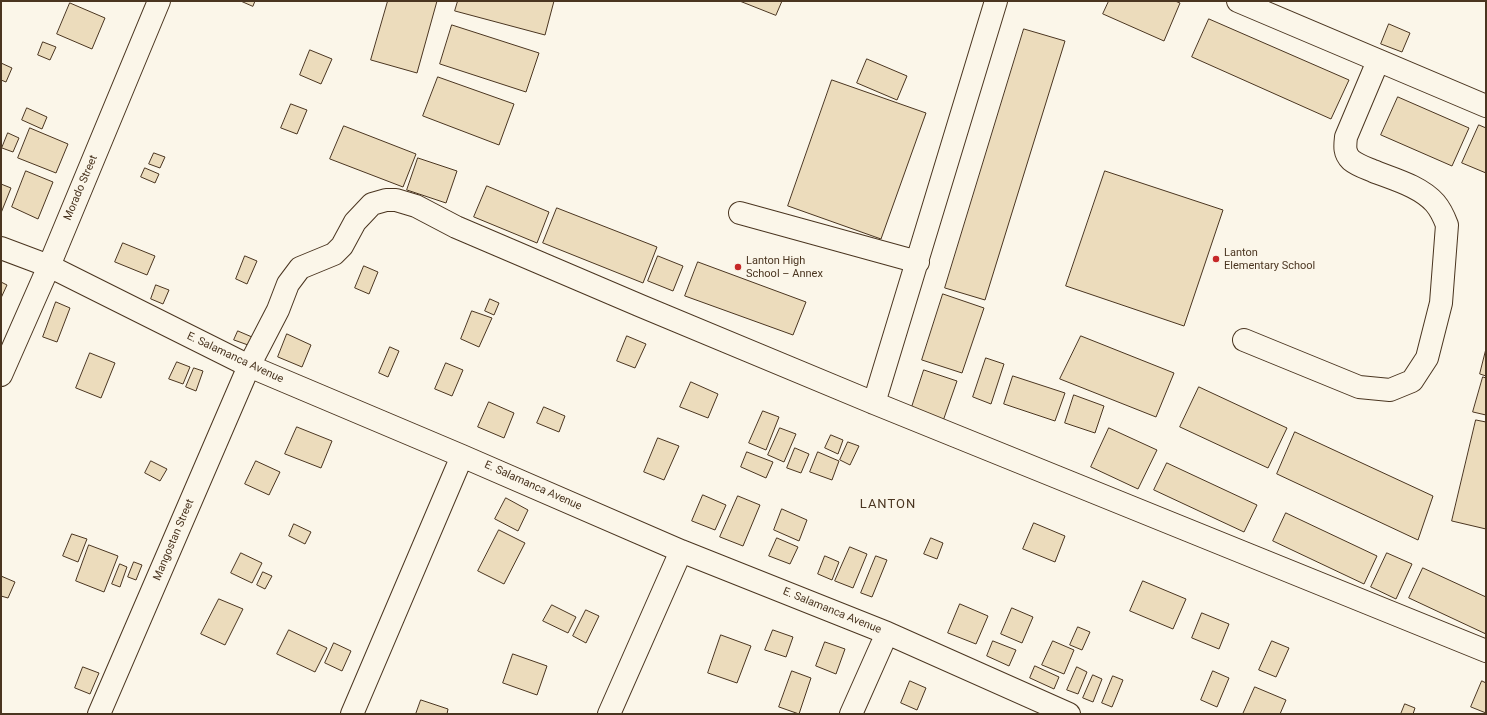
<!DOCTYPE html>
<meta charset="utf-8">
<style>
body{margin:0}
#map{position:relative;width:1487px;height:715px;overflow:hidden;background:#fbf6e9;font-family:Roboto,sans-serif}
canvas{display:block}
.frame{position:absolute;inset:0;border:2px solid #4a3520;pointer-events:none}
</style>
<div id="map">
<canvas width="1487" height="715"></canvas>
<div class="frame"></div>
</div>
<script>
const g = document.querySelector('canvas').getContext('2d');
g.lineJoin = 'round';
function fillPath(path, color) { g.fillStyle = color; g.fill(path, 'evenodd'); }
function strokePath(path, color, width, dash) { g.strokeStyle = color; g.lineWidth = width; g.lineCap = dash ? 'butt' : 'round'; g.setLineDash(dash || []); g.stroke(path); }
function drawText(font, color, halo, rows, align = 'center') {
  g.font = font + ' Roboto,sans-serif'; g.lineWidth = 3; g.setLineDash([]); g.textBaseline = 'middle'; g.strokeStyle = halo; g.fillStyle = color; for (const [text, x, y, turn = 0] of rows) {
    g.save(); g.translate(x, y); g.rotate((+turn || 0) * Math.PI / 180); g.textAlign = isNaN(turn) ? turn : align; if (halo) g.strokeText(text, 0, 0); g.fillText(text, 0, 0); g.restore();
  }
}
const building = new Path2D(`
 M 241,1 L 255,1 L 253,6 Z
 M 388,1 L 437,1 L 417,73 L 371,60 Z
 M 458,1 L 554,1 L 545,35 L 455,11 Z
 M 740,1 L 782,1 L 776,15 Z
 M 1109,1 L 1175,1 L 1180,3 L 1164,41 L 1103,14 Z
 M 70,3 L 105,18 L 92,49 L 57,34 Z
 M 1209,19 L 1349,80 L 1331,119 L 1192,57 Z
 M 1389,24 L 1410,33 L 1402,52 L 1381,44 Z
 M 452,25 L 539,53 L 526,92 L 440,64 Z
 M 1024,29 L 1065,41 L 985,300 L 945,288 Z
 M 43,42 L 56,47 L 50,60 L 38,55 Z
 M 310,50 L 332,59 L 321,84 L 300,75 Z
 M 867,59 L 907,76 L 897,100 L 857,83 Z
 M 1,63 L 12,68 L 6,82 L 1,80 Z
 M 438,77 L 514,104 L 499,145 L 423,116 Z
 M 832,80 L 926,113 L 881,239 L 788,206 Z
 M 1398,97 L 1469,128 L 1452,166 L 1381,135 Z
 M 291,104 L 307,110 L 297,134 L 281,128 Z
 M 27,108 L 47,117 L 42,129 L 22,120 Z
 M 1479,125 L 1486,128 L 1486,173 L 1462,163 Z
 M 344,126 L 416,154 L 403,187 L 330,159 Z
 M 30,128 L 68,144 L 56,173 L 18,158 Z
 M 8,133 L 19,138 L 13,152 L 2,148 Z
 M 154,153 L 165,157 L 160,168 L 149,164 Z
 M 418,158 L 457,171 L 446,203 L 407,190 Z
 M 145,168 L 159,174 L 155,183 L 141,177 Z
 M 26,171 L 53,182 L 38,219 L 12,207 Z
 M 1105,171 L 1223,210 L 1184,326 L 1066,286 Z
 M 1,184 L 11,188 L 1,213 Z
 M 487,186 L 549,212 L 537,243 L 474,217 Z
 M 557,208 L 657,247 L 643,283 L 543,243 Z
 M 123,243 L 155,256 L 147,275 L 115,262 Z
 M 245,256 L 257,261 L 247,284 L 236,279 Z
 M 658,256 L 683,266 L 673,291 L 648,281 Z
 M 698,262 L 806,302 L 793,335 L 685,296 Z
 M 364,266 L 378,272 L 369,294 L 355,288 Z
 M 1,282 L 7,285 L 1,298 Z
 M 156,285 L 169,290 L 163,304 L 151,299 Z
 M 943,294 L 984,308 L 962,373 L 922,360 Z
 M 490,299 L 499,303 L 494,315 L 485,311 Z
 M 56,302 L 70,308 L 57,342 L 43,337 Z
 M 472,311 L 492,318 L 479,347 L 461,339 Z
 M 238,331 L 252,337 L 248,345 L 234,340 Z
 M 287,334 L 311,345 L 302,367 L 278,357 Z
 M 627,336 L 646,344 L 635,368 L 617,361 Z
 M 1081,336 L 1174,373 L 1156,417 L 1060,379 Z
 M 390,347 L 399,351 L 388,377 L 379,373 Z
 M 1486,349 L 1486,376 L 1480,374 Z
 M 90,353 L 115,363 L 101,398 L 76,388 Z
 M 986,358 L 1004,364 L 991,404 L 973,397 Z
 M 177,362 L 190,367 L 183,384 L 169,379 Z
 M 446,363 L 463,370 L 452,396 L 435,389 Z
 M 194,368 L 203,371 L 196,391 L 186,387 Z
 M 924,370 L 957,381 L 943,421 L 911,410 Z
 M 1013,376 L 1065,393 L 1055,421 L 1004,404 Z
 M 1483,377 L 1486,378 L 1486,415 L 1473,412 Z
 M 691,382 L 718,394 L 708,418 L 680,407 Z
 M 1199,387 L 1287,428 L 1268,468 L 1180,427 Z
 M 1074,395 L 1104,406 L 1095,433 L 1065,423 Z
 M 489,402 L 514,413 L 504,438 L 478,427 Z
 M 544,407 L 565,416 L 559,432 L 537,423 Z
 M 763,411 L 779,417 L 766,450 L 749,443 Z
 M 1476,420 L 1486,422 L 1486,529 L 1452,521 Z
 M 297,427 L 332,441 L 321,468 L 285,454 Z
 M 780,428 L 796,434 L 784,462 L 768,455 Z
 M 1109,428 L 1157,450 L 1138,489 L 1091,467 Z
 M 1295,432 L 1433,496 L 1418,540 L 1277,474 Z
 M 831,435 L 843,440 L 838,454 L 825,448 Z
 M 658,438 L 679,446 L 664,480 L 644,472 Z
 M 848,442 L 859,446 L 850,465 L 840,460 Z
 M 795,448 L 809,454 L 801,473 L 787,468 Z
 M 747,452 L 773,462 L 766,478 L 741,467 Z
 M 818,452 L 839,461 L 832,480 L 810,472 Z
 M 151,461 L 167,469 L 160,481 L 145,473 Z
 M 256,461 L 280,472 L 269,495 L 245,484 Z
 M 1167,463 L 1257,505 L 1244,532 L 1154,490 Z
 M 703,495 L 726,505 L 715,530 L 692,521 Z
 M 738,496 L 760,505 L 743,546 L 720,537 Z
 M 506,498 L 528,510 L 518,531 L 495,519 Z
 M 782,509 L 807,520 L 799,541 L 774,530 Z
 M 1286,513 L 1377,556 L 1364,584 L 1273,541 Z
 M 1034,523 L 1065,536 L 1055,562 L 1023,549 Z
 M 294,524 L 311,532 L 305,544 L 289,536 Z
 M 499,530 L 525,543 L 504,584 L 478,571 Z
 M 72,534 L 87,539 L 78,562 L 63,556 Z
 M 777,538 L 798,547 L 790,564 L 769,556 Z
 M 931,538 L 943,543 L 937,559 L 924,554 Z
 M 89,545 L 118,556 L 104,592 L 76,581 Z
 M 850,547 L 867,554 L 853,588 L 835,581 Z
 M 241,553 L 262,563 L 252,583 L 231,573 Z
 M 1387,553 L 1412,564 L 1396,599 L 1371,587 Z
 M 825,556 L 839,562 L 832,580 L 818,574 Z
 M 876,556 L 887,560 L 872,597 L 861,593 Z
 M 134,562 L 142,565 L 136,580 L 128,577 Z
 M 120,564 L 127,567 L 120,587 L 112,584 Z
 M 1423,568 L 1486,597 L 1486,634 L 1409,598 Z
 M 263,572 L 272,576 L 265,589 L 257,585 Z
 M 1,576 L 15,582 L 8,598 L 1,596 Z
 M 1143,581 L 1186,599 L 1173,629 L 1130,611 Z
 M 219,599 L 243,609 L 225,645 L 201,634 Z
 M 960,604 L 988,616 L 976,644 L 948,633 Z
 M 552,605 L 576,617 L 568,633 L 543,621 Z
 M 1012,608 L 1033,617 L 1022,643 L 1001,634 Z
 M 586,610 L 599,616 L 586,643 L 573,636 Z
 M 1202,613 L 1229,624 L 1219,649 L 1192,638 Z
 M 1078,627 L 1090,632 L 1082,650 L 1070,645 Z
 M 289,630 L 327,648 L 315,672 L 277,654 Z
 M 773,630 L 793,637 L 786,657 L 765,650 Z
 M 721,635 L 751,646 L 737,683 L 708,673 Z
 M 993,641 L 1016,650 L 1009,666 L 987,656 Z
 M 1053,641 L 1074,650 L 1064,674 L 1042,665 Z
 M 1272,641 L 1289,648 L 1276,677 L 1259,670 Z
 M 825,642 L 845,649 L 836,674 L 816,666 Z
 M 334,643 L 351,651 L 342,671 L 325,663 Z
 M 513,654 L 547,666 L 537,695 L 503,683 Z
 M 1035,666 L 1059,677 L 1054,689 L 1030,678 Z
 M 83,667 L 99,673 L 90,694 L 75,688 Z
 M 1077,667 L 1087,672 L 1078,694 L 1067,690 Z
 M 792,671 L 811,678 L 799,714 L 779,707 Z
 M 1213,671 L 1229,678 L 1217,707 L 1201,700 Z
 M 1093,675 L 1102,679 L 1093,702 L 1083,698 Z
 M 1113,676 L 1123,680 L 1112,707 L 1102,703 Z
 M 910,681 L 926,688 L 917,710 L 901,703 Z
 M 1482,681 L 1486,683 L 1486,713 L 1471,707 Z
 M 1255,687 L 1286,700 L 1280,714 L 1243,714 Z
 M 421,700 L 448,709 L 447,714 L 416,714 Z
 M 1405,704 L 1415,708 L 1413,714 L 1401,714 Z`);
fillPath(building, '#ecdcbc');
strokePath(building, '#4a3520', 1);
const minor = new Path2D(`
 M 1238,1 L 1486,106
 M 740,213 L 918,262
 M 1,248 L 49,266 L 249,366 L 462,456 L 681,551 L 887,633 L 1069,714
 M 1244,340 L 1359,387 L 1390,390 L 1412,381 L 1427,358 L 1441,303 L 1447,225 C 1444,217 1441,210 1435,203 C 1420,186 1393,179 1373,171 C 1366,168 1357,165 1351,160 C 1344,153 1345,146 1346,137 L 1378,61
 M 1,375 L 49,266 L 159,1
 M 874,403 L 996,1
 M 99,714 L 249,366 L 278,310 L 288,284 L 300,268 L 334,254 L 342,246 L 355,222 L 372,204 L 386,200 L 396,200 L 416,206 L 456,227 L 641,306 L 874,403 L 1486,651
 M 352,714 L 462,456
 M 609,714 L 681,551
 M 851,714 L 887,633`);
strokePath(minor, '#4a3520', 24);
strokePath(minor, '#fbf6e9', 22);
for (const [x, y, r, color] of [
 [1216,259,4,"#c62828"],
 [738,267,4,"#c62828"]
]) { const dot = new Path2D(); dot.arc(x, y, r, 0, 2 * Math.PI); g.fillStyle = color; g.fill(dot); strokePath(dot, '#fbf6e9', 1.5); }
drawText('11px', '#4a3520', '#fbf6e9', [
 ["Morado Street",81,188,-67],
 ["E. Salamanca Avenue",235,358,25],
 ["E. Salamanca Avenue",533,486,24],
 ["Mangostan Street",174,540,-67],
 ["E. Salamanca Avenue",832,611,22]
]);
drawText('11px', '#4a3520', '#fbf6e9', [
 ["Lanton",1224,253],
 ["Elementary School",1224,266],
 ["Lanton High",746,261],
 ["School – Annex",746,274]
], 'left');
g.letterSpacing = '1px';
drawText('13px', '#4a3520', '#fbf6e9', [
 ["LANTON",888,505]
]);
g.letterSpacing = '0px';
</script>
